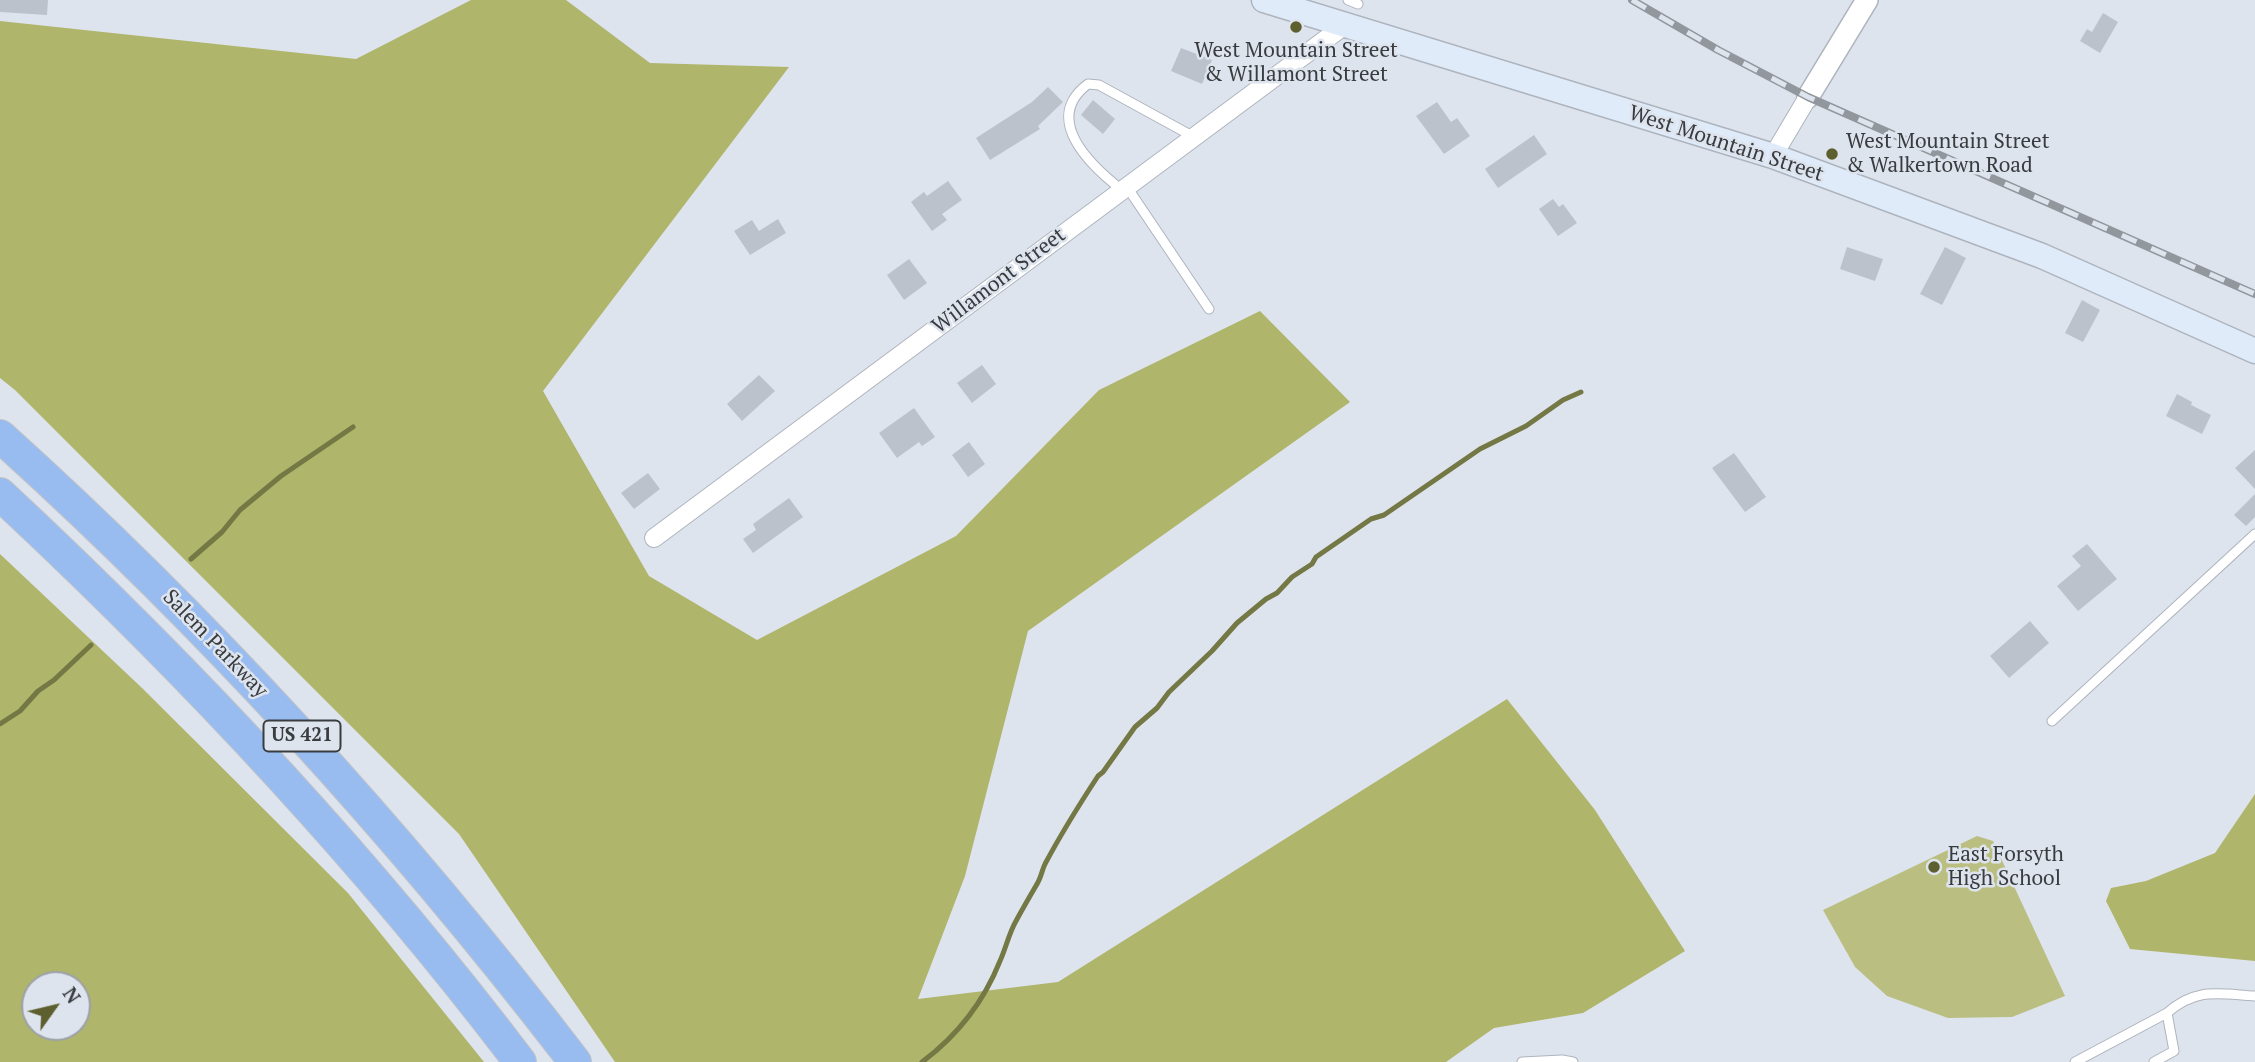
<!DOCTYPE html>
<style>
body{margin:0}
#map{position:relative;width:2255px;height:1062px;overflow:hidden;background:#dee4ee;font-family:"PT Serif",serif}
canvas{display:block}
.north{position:absolute;left:21px;top:971px;width:70px;height:70px;box-sizing:border-box;background:#dee4ee;border:2px solid #9ca1a8;border-radius:50%;rotate:56deg;font-size:19px;font-weight:700;line-height:28px;text-align:center;color:#393c3f}
.north::after{content:'';display:block;margin:auto;width:24px;height:32px;background:#5d602e;clip-path:polygon(50% 0,100% 100%,50% 72%,0 100%)}
</style>
<div id="map">
<canvas width="2255" height="1062"></canvas>
<div class="north">N</div>
</div>
<script>
const g = document.querySelector('canvas').getContext('2d');
g.lineJoin = 'round';
function fillPath(path, color) { g.fillStyle = color; g.fill(path, 'evenodd'); }
function strokePath(path, color, width, dash) { g.strokeStyle = color; g.lineWidth = width; g.lineCap = dash ? 'butt' : 'round'; g.setLineDash(dash || []); g.stroke(path); }
function drawText(font, color, halo, rows, align = 'center') {
  g.font = font + ' "PT Serif",serif'; g.lineWidth = 5; g.setLineDash([]); g.textBaseline = 'middle'; g.strokeStyle = halo; g.fillStyle = color; for (const [text, x, y, turn = 0] of rows) {
    g.save(); g.translate(x, y); g.rotate((+turn || 0) * Math.PI / 180); g.textAlign = isNaN(turn) ? turn : align; if (halo) g.strokeText(text, 0, 0); g.fillText(text, 0, 0); g.restore();
  }
}
fillPath(new Path2D(`
 M 1977,836 L 1993,841 L 2065,996 L 2012,1017 L 1948,1018 L 1887,996 L 1855,967 L 1823,910 Z`), '#babf81');
fillPath(new Path2D(`
 M 471,0 L 566,0 L 650,63 L 789,67 L 543,391 L 649,576 L 757,640 L 956,536 L 1099,390 L 1260,311 L 1350,402 L 1028,631 L 965,876 L 918,999 L 1058,982 L 1507,699 L 1595,810 L 1685,951 L 1583,1013 L 1494,1028 L 1446,1062 L 615,1062 L 459,834 L 15,390 L 0,378 L 0,21 L 356,59 Z
 M 0,554 L 141,687 L 348,893 L 484,1062 L 0,1062 ZM 35,985 L 77,985 L 77,1027 L 35,1027 Z
 M 2255,794 L 2255,961 L 2130,949 L 2106,901 L 2111,888 L 2146,881 L 2215,853 Z`), '#afb56a');
strokePath(new Path2D(`
 M 191,559 L 222,532 L 240,510 L 281,476 L 353,427
 M 0,724 L 20,711 L 38,691 L 54,680 L 91,645
 M 922,1062 C 957,1036 984,1001 1000,961 C 1006,948 1009,933 1016,921 C 1023,908 1030,896 1037,884 C 1041,878 1042,870 1045,864 C 1061,834 1079,805 1098,776 L 1103,772 L 1135,727 L 1157,708 L 1169,692 L 1212,651 L 1237,623 L 1266,599 L 1277,593 L 1292,577 L 1312,564 L 1316,557 L 1371,519 L 1384,515 L 1480,449 L 1526,426 L 1563,400 L 1581,392`), '#737844', 5);
fillPath(new Path2D(`
 M 0,0 L 48,0 L 47,15 L 0,12 Z
 M 2103,13 L 2118,22 L 2100,53 L 2080,41 L 2087,29 L 2092,32 Z
 M 1181,48 L 1212,60 L 1202,84 L 1171,71 Z
 M 1048,87 L 1063,102 L 1038,126 L 1040,129 L 990,160 L 976,138 L 1032,102 Z
 M 1093,100 L 1115,119 L 1103,134 L 1081,115 Z
 M 1437,102 L 1451,122 L 1457,118 L 1470,136 L 1444,154 L 1416,116 Z
 M 1534,135 L 1547,154 L 1498,188 L 1485,169 Z
 M 948,181 L 962,200 L 942,214 L 947,220 L 932,231 L 911,202 L 924,192 L 927,196 Z
 M 1553,199 L 1559,207 L 1563,204 L 1577,223 L 1558,236 L 1539,209 Z
 M 778,219 L 786,233 L 750,255 L 734,231 L 752,220 L 759,231 Z
 M 1847,247 L 1883,259 L 1875,281 L 1840,269 Z
 M 1945,247 L 1966,258 L 1942,305 L 1920,294 Z
 M 909,259 L 927,283 L 904,300 L 887,275 Z
 M 2082,300 L 2100,310 L 2083,342 L 2065,333 Z
 M 982,365 L 996,384 L 972,403 L 957,383 Z
 M 759,375 L 775,391 L 742,421 L 727,404 Z
 M 2177,394 L 2192,402 L 2191,405 L 2211,415 L 2202,434 L 2166,416 Z
 M 914,408 L 935,437 L 922,446 L 919,442 L 897,458 L 879,433 Z
 M 969,442 L 985,464 L 968,477 L 952,455 Z
 M 2255,450 L 2255,489 L 2235,468 Z
 M 1734,453 L 1766,497 L 1745,512 L 1712,468 Z
 M 648,473 L 660,489 L 634,509 L 621,493 Z
 M 2255,494 L 2255,517 L 2246,526 L 2234,515 Z
 M 789,498 L 803,517 L 753,553 L 743,539 L 756,530 L 753,524 Z
 M 2087,544 L 2117,579 L 2078,611 L 2057,586 L 2081,566 L 2072,556 Z
 M 2030,621 L 2049,643 L 2009,678 L 1990,656 Z`), '#bbc2cb');
const service = new Path2D(`
 M 1348,0 L 1358,4
 M 1127,187 L 1209,309
 M 1122,190 C 1091,166 1041,119 1088,84 L 1099,85 L 1194,137
 M 2052,721 L 2255,534
 M 1522,1062 L 1562,1060 L 1573,1062
 M 2075,1062 L 2167,1013 C 2196,987 2219,994 2255,996
 M 2154,1062 L 2174,1051 L 2167,1013`);
const minor = new Path2D(`
 M 1773,156 L 1808,97
 M 654,538 L 1345,25`);
const tertiary = new Path2D(`
 M 1808,97 L 1867,0`);
const secondary = new Path2D(`
 M 1264,0 L 1773,156 L 2042,256 L 2255,351`);
const motorway = new Path2D(`
 M 0,436 C 211,626 402,837 575,1062
 M 0,494 C 188,669 365,858 520,1062`);
strokePath(service, '#aeb4bd', 11);
strokePath(minor, '#aeb4bd', 20);
strokePath(tertiary, '#aeb4bd', 24);
strokePath(secondary, '#aeb4bd', 27);
strokePath(motorway, '#c4c4c5', 34);
strokePath(service, '#fff', 9);
strokePath(minor, '#fff', 18);
strokePath(tertiary, '#fff', 21);
strokePath(secondary, '#e0ebfa', 24);
strokePath(motorway, '#98bcf0', 32);
const rail = new Path2D(`
 M 1632,0 L 1718,50 L 1808,97 L 2255,294`);
strokePath(rail, '#92979e', 8);
strokePath(rail, '#dee4ee', 5, [16]);
for (const [x, y, r, color] of [
 [1296,27,7,"#5d602e"],
 [1832,154,7,"#5d602e"],
 [1934,867,7,"#5d602e"]
]) { const dot = new Path2D(); dot.arc(x, y, r, 0, 2 * Math.PI); g.fillStyle = color; g.fill(dot); strokePath(dot, '#dee4ee', 2.5); }
for (const [x, y, w] of [
 [302,736,77]
]) { const box = new Path2D(); box.roundRect(x - w / 2, y - 15.5, w, 31, 5); g.fillStyle = '#dee4ee'; g.fill(box); strokePath(box, '#393c3f', 2); }
drawText('bold 19px', '#393c3f', null, [
 ["US 421",302,736]
]);
drawText('21px', '#393c3f', '#dee4ee', [
 ["West Mountain Street",1296,51,"center"],
 ["& Willamont Street",1296,75,"center"],
 ["West Mountain Street",1846,142],
 ["& Walkertown Road",1846,166],
 ["East Forsyth",1948,855],
 ["High School",1948,879]
], 'left');
drawText('21px', '#393c3f', '#dee4ee', [
 ["West Mountain Street",1726,144,18],
 ["Willamont Street",999,281,-37],
 ["Salem Parkway",215,644,46]
]);
</script>
